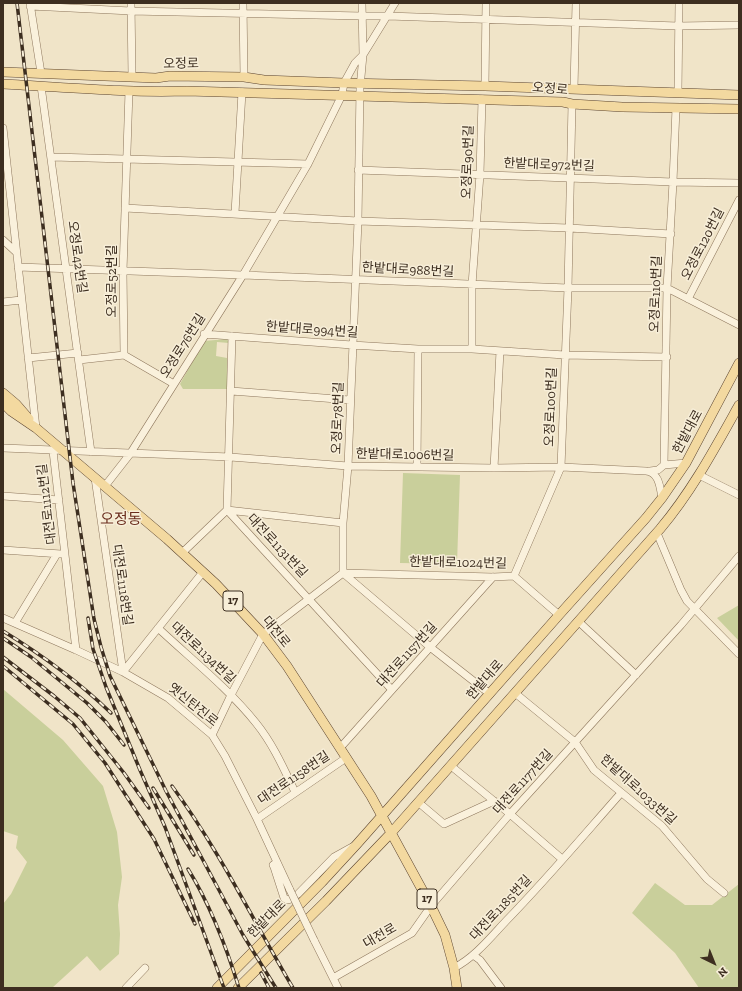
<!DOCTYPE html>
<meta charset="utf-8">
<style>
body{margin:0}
#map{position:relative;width:742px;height:991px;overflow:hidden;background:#f0e4c8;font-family:"Zilla Slab",serif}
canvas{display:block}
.frame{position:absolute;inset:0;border:4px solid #3d2e20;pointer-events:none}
.north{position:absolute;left:694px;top:943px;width:40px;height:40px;-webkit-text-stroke:3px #f7eed8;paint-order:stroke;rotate:137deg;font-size:11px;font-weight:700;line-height:16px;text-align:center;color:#3d2e20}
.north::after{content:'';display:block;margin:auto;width:14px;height:18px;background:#3d2e20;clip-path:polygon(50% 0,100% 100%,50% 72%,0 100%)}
</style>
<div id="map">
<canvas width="742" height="991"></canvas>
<div class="frame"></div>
<div class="north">N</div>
</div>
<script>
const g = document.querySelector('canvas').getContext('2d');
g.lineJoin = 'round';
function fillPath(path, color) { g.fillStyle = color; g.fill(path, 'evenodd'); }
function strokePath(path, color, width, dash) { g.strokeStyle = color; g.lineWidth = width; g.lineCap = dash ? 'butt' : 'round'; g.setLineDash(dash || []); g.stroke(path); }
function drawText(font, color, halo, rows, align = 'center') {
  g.font = font + ' "Zilla Slab","Noto Sans KR",serif'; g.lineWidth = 3; g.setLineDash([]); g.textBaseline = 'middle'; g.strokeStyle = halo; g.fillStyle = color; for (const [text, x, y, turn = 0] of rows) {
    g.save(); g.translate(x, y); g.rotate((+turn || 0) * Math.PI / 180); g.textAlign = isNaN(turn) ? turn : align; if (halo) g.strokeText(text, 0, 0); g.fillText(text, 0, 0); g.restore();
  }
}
fillPath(new Path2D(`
 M 227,339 L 229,343 L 217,342 L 216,356 L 227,358 L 228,389 L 183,389 L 180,384 L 204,341 Z
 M 403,473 L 460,475 L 457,564 L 400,563 Z
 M 739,605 L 739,641 L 717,618 Z
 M 3,689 L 63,740 L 103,786 L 117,832 L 122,877 L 118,905 L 120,934 L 119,954 L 100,971 L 87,956 L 52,988 L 3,988 L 3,904 L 11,894 L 27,862 L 16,848 L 18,836 L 3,831 Z
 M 655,883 L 685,905 L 712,905 L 739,884 L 739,988 L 699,988 L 675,953 L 632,913 Z`), '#c9cf9b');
const minor = new Path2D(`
 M 30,3 L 41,73
 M 131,3 L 132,76
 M 243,3 L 244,77
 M 30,6 L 131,11 L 362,16 L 388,16 L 678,26 L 739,25
 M 41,86 L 91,452
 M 485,86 L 486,3
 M 574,89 L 576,3
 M 678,92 L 679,3
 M 3,128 L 36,428
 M 52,157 L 308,164
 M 358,170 L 673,182 L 739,183
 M 125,208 L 358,221 L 569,228 L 671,234
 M 235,213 L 242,92
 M 3,240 L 16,252
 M 18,267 L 243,275 L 568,288 L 667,288 L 739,325
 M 688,299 L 739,200
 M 3,302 L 21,300
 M 204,334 L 352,345 L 418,349 L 472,349 L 565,355 L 667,357
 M 472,349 L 472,285 L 480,174 L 482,99
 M 124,355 L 123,271 L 129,91
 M 28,358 L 78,353
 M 79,360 L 124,355 L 174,384
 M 231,391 L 350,400
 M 3,448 L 230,457 L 348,466 L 494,468 L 561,467 L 646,471 C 659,472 660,487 662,498
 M 53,451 L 76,650
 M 664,465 L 686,463
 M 417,467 L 418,349
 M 494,468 L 500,351
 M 650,471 L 658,470 L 664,465 L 667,288 L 673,182 L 676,108
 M 699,475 L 739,495
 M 95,478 L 123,672
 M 105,486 L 130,454 L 243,275 L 308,164 L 342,95 L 344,83 L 355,63 L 363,55 L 395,3
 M 3,496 L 59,500
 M 227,510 L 392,690
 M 227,510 L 343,523
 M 657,533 L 681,590 L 687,601 L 739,654
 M 3,550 L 61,554
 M 182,553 L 227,510 L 232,336
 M 343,573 L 493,577 L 514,576 L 559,615
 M 343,573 L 430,647 L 490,694
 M 514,576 L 561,467 L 568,288 L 572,104
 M 3,618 L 76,650 L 123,672 L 168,698 L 212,735 L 225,756 L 257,819 L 290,890
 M 578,621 L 636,675
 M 15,623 L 57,554
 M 158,628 C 191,659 228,688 256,723 C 273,744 284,769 295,792
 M 123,672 L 203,572
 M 515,693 L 575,742 L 594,770 L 662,826 L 707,879 L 724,893
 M 212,735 L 231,695 L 263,634 L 343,573 L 343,523 L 348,466 L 358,221 L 360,88 L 363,55 L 362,3
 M 340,748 L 493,577
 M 451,766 L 510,814 L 562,859
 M 418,802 L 444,824 L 494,801
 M 257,819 L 346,758
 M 277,862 L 273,865 L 274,867 L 284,898 L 287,900 L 291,899 L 298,894 L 334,857 L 352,847
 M 314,940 L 338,988
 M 473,955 L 480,960 L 501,988
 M 454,968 C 475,957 490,938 506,921 C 546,880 583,836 621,793
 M 333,978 L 412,933 L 431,906 L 510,814 L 681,625 L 739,556
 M 126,988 L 145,968`);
const major = new Path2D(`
 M 3,72 L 156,78 L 170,76 L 244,77 L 264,80 L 344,83 L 485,86 L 739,95
 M 3,84 C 64,87 125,93 187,91 L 563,102 L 572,104 L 622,107 L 739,109
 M 3,393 L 16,404 L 29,419
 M 3,403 L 11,411 L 36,428 L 167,539 L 216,584 L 263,634 L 287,666 L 371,796 L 431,906 L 445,935 L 454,968 L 457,988
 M 217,988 L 322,882 L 357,844 L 559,615 L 646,518 L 662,498 L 686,463 L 739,363
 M 238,988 L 326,901 L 391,833 L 660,529 C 692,491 715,448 739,405`);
strokePath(minor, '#8d765c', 8);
strokePath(major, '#5b4430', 10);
strokePath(minor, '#faf1dc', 7);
strokePath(major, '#f3d9a0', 9);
const rail = new Path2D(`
 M 17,3 L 73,483 L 94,619 L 101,647 L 110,676 L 166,791 L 243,935 L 276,988
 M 88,618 L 93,649 L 106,687 L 140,770 L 165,827 L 224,988
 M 3,631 C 42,655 78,681 111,713
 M 3,638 L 31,657 L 87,703 L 106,722 L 124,745
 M 3,657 L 54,696 L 80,718 L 124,773 L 149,808
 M 3,666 L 73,724 L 105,763 L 154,839 L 195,924
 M 172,786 C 219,850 253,920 293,988
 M 153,788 L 194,855
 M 188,869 C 211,906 226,946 239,988
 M 261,973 L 269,988`);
strokePath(rail, '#3d2e20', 3.5);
strokePath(rail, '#f7eed8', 2, [6]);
const minorBridge = new Path2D(`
 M 290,890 L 314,940`);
strokePath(minorBridge, '#8d765c', 8, []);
strokePath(minorBridge, '#faf1dc', 7);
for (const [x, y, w] of [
 [233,601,20],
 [427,899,20]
]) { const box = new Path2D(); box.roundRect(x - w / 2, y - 10, w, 20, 3); g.fillStyle = '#f7eed8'; g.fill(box); strokePath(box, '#3d2e20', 1); }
drawText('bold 12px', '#3d2e20', null, [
 ["17",233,601],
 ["17",427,899]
]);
drawText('13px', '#3d2e20', '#f7eed8', [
 ["오정로",181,64,-1],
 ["오정로",550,89,5],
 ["오정로90번길",468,162,-88],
 ["한밭대로972번길",549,165,2],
 ["오정로120번길",703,244,-63],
 ["오정로42번길",77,257,82],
 ["한밭대로988번길",408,270,3],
 ["오정로52번길",112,281,-90],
 ["오정로110번길",656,294,-88],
 ["한밭대로994번길",312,330,4],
 ["오정로76번길",183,346,-58],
 ["오정로100번길",551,407,-88],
 ["오정로78번길",338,418,-88],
 ["한밭대로",688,432,-62],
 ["한밭대로1006번길",405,455,1],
 ["대전로1112번길",47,504,-97],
 ["대전로1131번길",277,546,47],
 ["한밭대로1024번길",458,563,1],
 ["대전로1118번길",122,585,82],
 ["대전로",276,632,51],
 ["대전로1134번길",203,653,43],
 ["대전로1157번길",407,655,-48],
 ["한밭대로",485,680,-49],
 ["옛신탄진로",193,705,39],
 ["대전로1158번길",294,778,-34],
 ["대전로1177번길",523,782,-48],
 ["한밭대로1033번길",638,790,42],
 ["대전로1185번길",501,908,-47],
 ["한밭대로",267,919,-45],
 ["대전로",380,936,-30]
]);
drawText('15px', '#6b2e1e', '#f7eed8', [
 ["오정동",121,520]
]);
</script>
